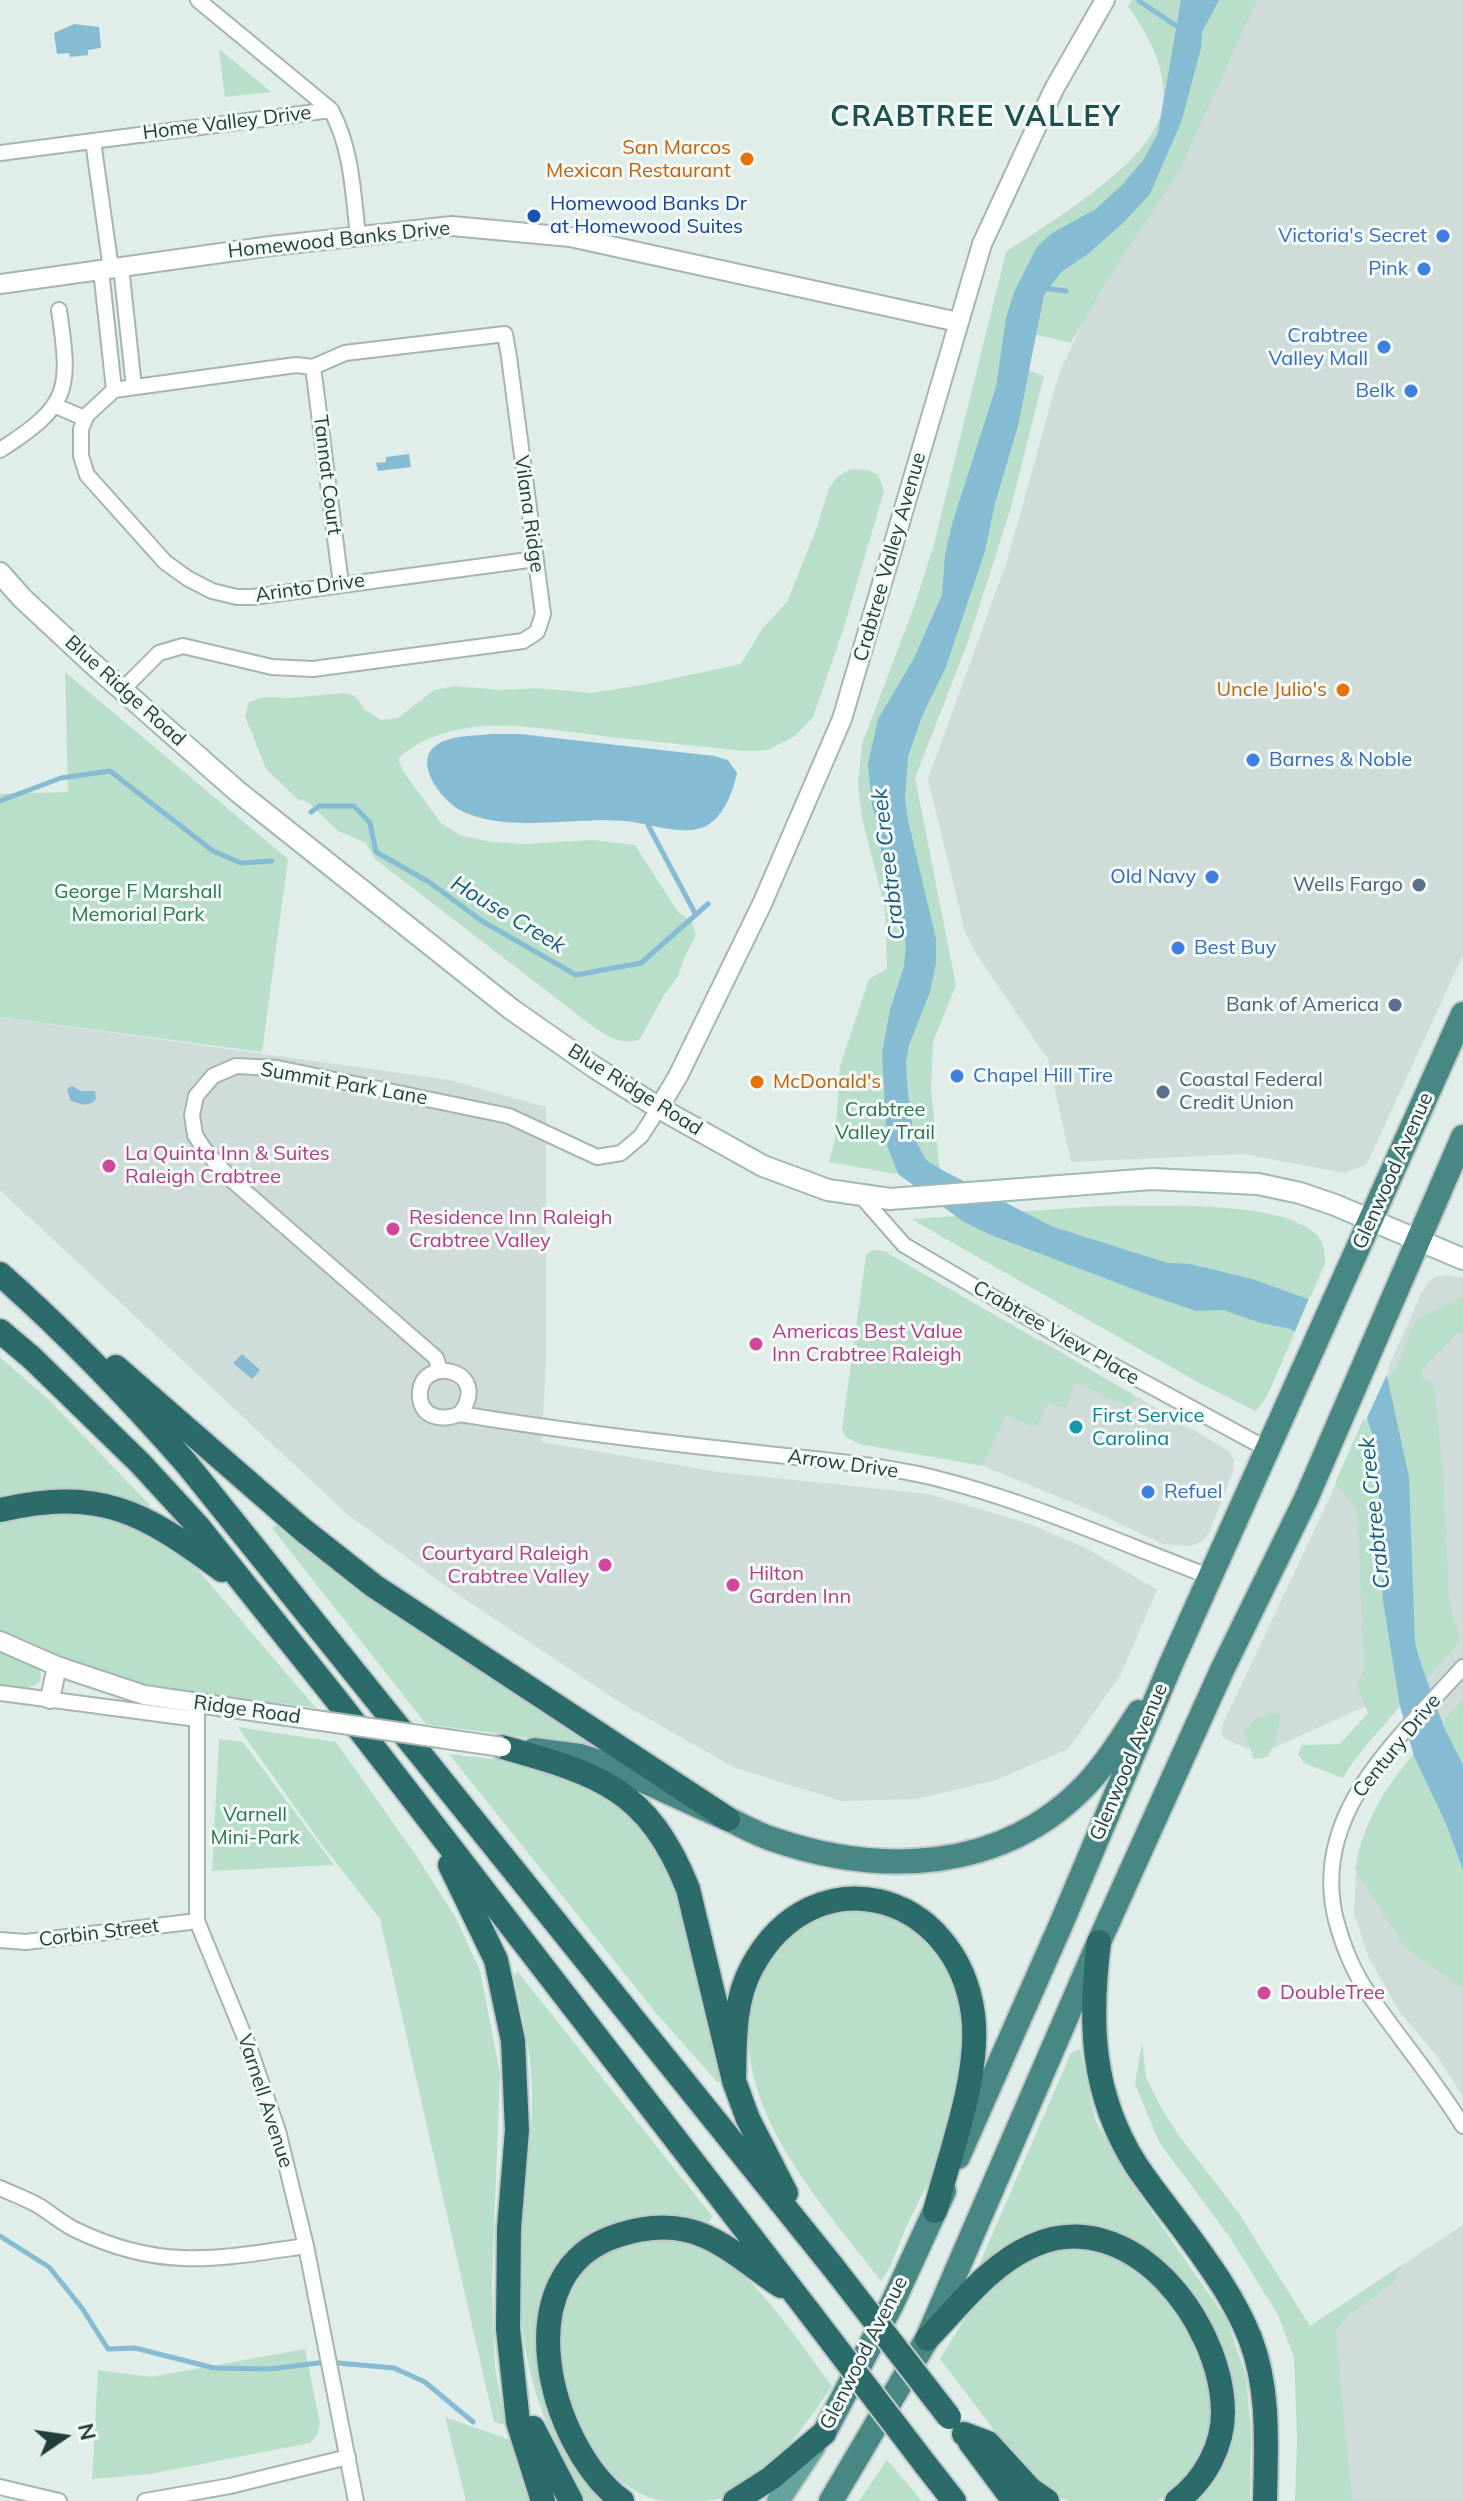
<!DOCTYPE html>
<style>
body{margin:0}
#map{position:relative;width:1463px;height:2501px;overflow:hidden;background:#e1ede9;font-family:Mulish,sans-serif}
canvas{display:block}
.north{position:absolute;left:24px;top:2397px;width:80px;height:80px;-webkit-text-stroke:6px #f2f9f7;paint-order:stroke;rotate:77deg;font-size:22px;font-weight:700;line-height:32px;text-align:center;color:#213e3c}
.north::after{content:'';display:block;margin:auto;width:28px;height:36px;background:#213e3c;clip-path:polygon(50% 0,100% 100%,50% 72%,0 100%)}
</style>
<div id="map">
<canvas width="1463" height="2501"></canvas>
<div class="north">N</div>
</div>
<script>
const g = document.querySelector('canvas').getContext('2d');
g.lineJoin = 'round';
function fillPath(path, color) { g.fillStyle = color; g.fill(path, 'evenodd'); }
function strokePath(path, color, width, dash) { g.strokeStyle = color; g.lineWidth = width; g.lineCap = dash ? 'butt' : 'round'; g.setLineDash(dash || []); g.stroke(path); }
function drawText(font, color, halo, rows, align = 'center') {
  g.font = font + ' Mulish,sans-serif'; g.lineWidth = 6; g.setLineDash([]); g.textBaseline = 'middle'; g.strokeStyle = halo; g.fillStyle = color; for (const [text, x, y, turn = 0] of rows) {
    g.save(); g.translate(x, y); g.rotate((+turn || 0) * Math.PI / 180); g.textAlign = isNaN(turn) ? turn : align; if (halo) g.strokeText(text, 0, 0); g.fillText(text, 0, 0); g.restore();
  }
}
fillPath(new Path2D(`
 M 1254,0 L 1463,0 L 1463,955 L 1367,1164 L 1345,1173 L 1244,1154 L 1071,1162 L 1048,1059 L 977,955 L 965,932 L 928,779 L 1007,561 L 1059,374 L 1115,253 Z
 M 0,1017 L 449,1080 L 546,1107 L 546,1358 L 542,1442 L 718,1472 L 929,1494 L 1030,1524 L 1088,1549 L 1157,1590 L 1120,1676 L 1068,1749 L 996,1780 L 917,1799 L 841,1801 L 733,1767 L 621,1703 L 460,1596 L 347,1514 L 0,1190 Z
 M 1448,1275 L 1463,1278 L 1463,1775 L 1419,1682 L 1260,1754 L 1223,1738 L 1221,1728 L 1338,1480 L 1421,1294 L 1429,1281 L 1437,1276 Z
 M 1039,1339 L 1229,1451 L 1234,1460 L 1233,1471 L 1209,1533 L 1202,1541 L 1191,1546 L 1163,1544 L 1088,1509 L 983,1466 Z
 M 1356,1870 L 1406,1949 L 1463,1989 L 1463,2097 L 1437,2056 L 1399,2011 L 1368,1956 L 1354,1913 Z
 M 1463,2225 L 1463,2501 L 1334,2501 L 1310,2326 Z`), '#cfdcd9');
fillPath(new Path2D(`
 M 1132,0 L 1257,0 L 1179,171 L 1117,264 L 1071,343 L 1033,334 L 1022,368 L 1044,376 L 1011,507 L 968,642 L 915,778 L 956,985 L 933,1042 L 931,1089 L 940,1174 L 897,1171 L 896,1174 L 829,1162 L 835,1140 L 840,1066 L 869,979 L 887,969 L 885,908 L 862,818 L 858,784 L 862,744 L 915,604 L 934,544 L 1006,252 C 1050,222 1152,163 1162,109 C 1169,70 1149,37 1128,6 Z
 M 219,49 L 271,92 L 225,97 Z
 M 851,469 L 868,470 L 878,475 L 884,491 L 844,627 L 813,717 L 795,736 L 767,750 L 744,751 C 699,746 655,742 610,737 C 540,729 457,708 398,758 L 403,771 L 441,823 L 460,835 L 491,842 L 524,844 L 591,840 L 635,845 L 678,912 L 692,922 L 696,935 L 685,956 L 678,976 L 664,995 L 640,1039 C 622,1047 606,1035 591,1025 L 375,859 L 366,843 L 338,831 L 309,803 L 296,798 L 266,769 L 245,716 L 249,702 L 264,697 L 288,698 L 345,693 L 355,696 L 365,710 L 381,720 L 398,718 L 434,690 L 455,686 L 501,690 L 537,688 L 592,693 L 647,684 L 741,664 L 762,629 L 787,602 L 817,527 L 829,488 L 838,476 Z
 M 65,672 L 288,859 L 262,1052 L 0,1017 L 0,794 L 68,792 Z
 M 1103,1206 C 1154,1206 1273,1200 1312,1231 C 1324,1239 1325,1251 1325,1264 L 1267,1396 L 1256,1411 L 1199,1383 L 911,1219 Z
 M 872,1250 L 884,1251 L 1135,1396 L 1130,1408 L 1076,1382 L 1065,1408 L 1048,1402 L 1036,1428 L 1006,1415 L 983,1466 L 859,1444 L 846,1437 L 842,1429 L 866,1255 Z
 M 1463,1297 L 1463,1332 L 1457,1334 L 1422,1369 L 1422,1377 L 1434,1384 L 1443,1472 L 1449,1600 L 1460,1642 L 1409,1697 L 1398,1691 L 1400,1706 C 1381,1730 1358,1751 1343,1778 L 1304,1763 L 1298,1754 L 1302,1745 L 1340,1744 L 1368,1713 L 1357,1687 L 1364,1669 L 1357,1511 L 1335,1483 L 1367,1411 L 1397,1367 L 1416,1319 Z
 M 0,1357 L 48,1399 L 150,1505 L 146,1509 L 0,1501 Z
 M 83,1508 L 129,1520 L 180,1549 L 316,1708 C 273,1701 230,1700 187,1695 C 122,1687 60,1658 0,1632 L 0,1519 Z
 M 278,1523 L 592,1739 L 589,1746 L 426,1724 L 272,1528 Z
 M 0,1645 C 17,1653 47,1658 40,1682 L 28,1689 L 0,1686 Z
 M 1463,1699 L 1463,1989 L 1406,1949 L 1355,1870 C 1367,1795 1415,1753 1463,1699 Z
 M 1281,1712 L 1278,1734 L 1268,1757 L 1254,1759 L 1244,1733 C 1254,1717 1262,1714 1281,1712 Z
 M 238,1727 L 336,1742 L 413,1851 L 455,1916 L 480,1971 L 500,2073 L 492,2284 L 495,2369 L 506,2425 L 494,2422 L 380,1919 L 320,1842 Z
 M 219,1739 L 243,1742 L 334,1865 L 212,1871 Z
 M 449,1754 L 554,1766 L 630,1808 L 680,1888 L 724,2079 L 717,2082 L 656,2013 Z
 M 862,1906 L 903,1917 L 952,1969 L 966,2035 L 953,2120 L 931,2177 L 907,2225 L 890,2267 L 881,2281 C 817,2197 707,2083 765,1969 C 786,1928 817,1913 862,1906 Z
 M 518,1972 L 712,2216 L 706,2227 L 591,2240 L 541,2359 L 613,2501 L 587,2501 C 536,2420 516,2348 520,2253 C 522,2200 533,2148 532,2095 C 532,2055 522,2014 514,1975 Z
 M 1142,2042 L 1146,2077 L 1160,2106 L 1177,2133 L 1238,2212 L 1310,2326 L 1402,2265 L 1394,2282 L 1349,2315 L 1336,2330 L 1352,2501 L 1295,2501 L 1297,2439 L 1294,2357 L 1278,2315 L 1231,2239 L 1159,2142 L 1135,2084 Z
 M 1080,2049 L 1096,2122 L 1131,2182 L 1227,2320 L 1246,2376 L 1251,2431 L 1250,2501 L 1194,2501 L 1231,2412 L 1176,2277 L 1127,2237 L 1082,2226 L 1023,2241 L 987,2265 L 979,2265 L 1071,2053 Z
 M 633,2239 C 650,2239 668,2237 684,2240 C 741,2250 799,2342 832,2386 C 803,2429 771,2476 722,2498 C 711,2501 698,2501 686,2501 C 677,2501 665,2501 656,2500 C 570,2472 529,2336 586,2266 C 596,2254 619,2246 633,2239 Z
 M 1053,2248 L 1113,2251 L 1173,2300 L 1198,2342 L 1209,2379 L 1212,2432 L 1199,2464 L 1173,2492 L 1156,2501 L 1069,2501 L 1051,2494 L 1026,2472 L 940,2359 L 978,2297 L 1019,2260 Z
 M 305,2349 L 320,2424 L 317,2435 L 310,2443 L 150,2474 L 92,2479 L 98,2370 L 151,2377 Z
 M 445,2417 L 516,2442 L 536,2501 L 466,2501 Z
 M 887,2460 L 922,2501 L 859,2501 Z`), '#b9dfca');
fillPath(new Path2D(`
 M 1181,0 L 1219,0 L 1202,32 L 1201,48 L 1182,120 L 1150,194 L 1123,223 L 1088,254 L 1061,272 L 1044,295 L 1018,426 L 995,503 L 985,551 L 946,667 L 922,716 L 908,757 L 905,797 L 908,820 L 936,939 L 936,963 L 930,992 L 909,1045 L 906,1062 L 908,1094 L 913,1131 L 918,1145 L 926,1160 L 944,1171 L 1053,1227 L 1168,1263 L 1190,1264 L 1252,1279 L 1322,1304 L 1380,1356 L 1387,1376 L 1409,1477 L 1415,1643 L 1421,1664 L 1444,1727 L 1463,1765 L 1463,1870 L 1447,1826 L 1414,1756 L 1400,1706 L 1383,1601 L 1377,1448 L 1365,1412 L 1326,1356 L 1291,1329 L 1261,1323 L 1223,1310 L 1196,1311 L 1149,1295 L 991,1235 L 964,1222 L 898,1174 L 887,1145 L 882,1053 L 890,1010 L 904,966 L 906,943 L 901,926 L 901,906 L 881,855 L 880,832 L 872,806 L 868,764 L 878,719 L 913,660 L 942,595 L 945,555 L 952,524 L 996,387 L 1006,318 L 1014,292 L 1037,247 L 1052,233 L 1096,209 L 1123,184 L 1144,159 L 1158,133 Z
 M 74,24 L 99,27 L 101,48 L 88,50 L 88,55 L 70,57 L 69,53 L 57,54 L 54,33 Z
 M 409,454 L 411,467 L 378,471 L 376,463 L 386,462 L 386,457 Z
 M 491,734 L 520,734 L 714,756 L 728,760 L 737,773 C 733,791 725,814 708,825 C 686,838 649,823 625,821 C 576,817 505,833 462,811 C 443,802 410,761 438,744 C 452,735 475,736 491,734 Z
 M 72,1086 L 81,1091 L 95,1091 L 96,1099 C 89,1108 79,1104 70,1100 L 67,1089 Z
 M 242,1354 L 260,1370 L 252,1379 L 233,1363 Z`), '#86bbd4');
fillPath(new Path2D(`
 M 1310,1296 L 1324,1301 L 1351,1319 L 1383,1354 L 1389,1370 L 1365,1422 L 1362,1414 L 1346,1399 L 1323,1359 L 1293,1336 Z`), '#e1ede9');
strokePath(new Path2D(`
 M 1139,1 L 1178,27
 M 1043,288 L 1066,291
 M 0,801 L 61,778 L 110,771 L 213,851 L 241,863 L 272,861
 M 311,812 L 319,806 L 354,806 L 370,823 L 376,852 L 429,882 L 482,921 L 576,975 L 641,963 L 708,904
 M 648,825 L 696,915
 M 0,2236 L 49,2267 L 82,2308 L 108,2349 L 135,2348 L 214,2368 L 270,2369 L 326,2362 L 394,2368 L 425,2382 L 473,2422`), '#86bbd4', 5);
const minor = new Path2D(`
 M 331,110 C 352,149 353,193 358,236
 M 93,141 L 111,269
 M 0,153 L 331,110 L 198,0
 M 121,267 L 134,387
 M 101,270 L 114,390
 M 313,367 L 341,584
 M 56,406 L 84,418
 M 0,450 C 70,405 71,391 59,310
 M 123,689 L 159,653 L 183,646 L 272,667 L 313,669 L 523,641 L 537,632 L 543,614 L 509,357 L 505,334 L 345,353 L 313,367 L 296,365 L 114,390 L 87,415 L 81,429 L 81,456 L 87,475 L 165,562 L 187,578 L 212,591 L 237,597 L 253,597 L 536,559
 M 861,1196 L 904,1245 L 1064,1339 L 1267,1449
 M 440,1370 L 436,1358 L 233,1181 L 206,1152 L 195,1135 L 192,1115 L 196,1096 L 213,1076 L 236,1066 L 277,1068 L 509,1116 L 597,1157 L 621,1153 L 641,1136 L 659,1108
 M 460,1414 C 494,1368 416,1353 420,1398 C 423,1420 445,1420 460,1414 C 550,1429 640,1440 732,1450 C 798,1458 866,1462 931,1477 C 1028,1501 1118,1542 1211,1577
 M 1463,1667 C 1399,1739 1309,1813 1336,1920 C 1343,1946 1353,1971 1368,1993 C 1399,2038 1434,2079 1463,2126
 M 0,1693 L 197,1719
 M 197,1703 L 197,1921 L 250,2050 L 278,2131 L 306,2246 L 356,2501
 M 0,1940 L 26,1942 L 197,1921
 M 0,2188 C 13,2194 27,2199 39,2206 C 52,2214 63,2224 76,2230 C 161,2271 217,2259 306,2246
 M 0,2487 L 59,2501
 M 145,2501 L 230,2486 L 348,2457`);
const tertiary = new Path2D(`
 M 0,284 L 271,246 L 452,226 L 570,237 L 958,322
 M 659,1108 L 678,1076 L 762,904 L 842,719 L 982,244 L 1054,89 L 1105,0
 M 0,1641 L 57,1666 L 144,1695 L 239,1709
 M 50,1699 L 57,1666`);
const secondary = new Path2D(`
 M 0,573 L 22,598 L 93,664 L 237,791 L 511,1009 L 594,1067 L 659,1108 L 763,1166 L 828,1190 L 890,1199 L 1152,1179 L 1258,1184 L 1300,1193 L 1335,1205 L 1463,1259`);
const primary = new Path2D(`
 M 778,2501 L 814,2447`);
const trunk = new Path2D(`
 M 534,1750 L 580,1756 L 606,1764 C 647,1782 687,1801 728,1819 C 743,1826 757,1834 772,1839 C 879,1876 1001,1873 1085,1786 C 1106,1764 1122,1738 1139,1712
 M 958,2157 L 1062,1922 L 1171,1664 L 1463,1014
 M 824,2433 L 892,2304 L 944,2191
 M 831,2501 L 927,2339 L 1099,1942 L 1222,1670 L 1306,1499 L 1463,1137`);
const motorway = new Path2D(`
 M 0,1274 C 67,1333 127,1396 186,1463 L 833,2267
 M 0,1331 L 32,1358 L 140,1463 L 197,1525 L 336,1699 L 809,2312
 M 116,1367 L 303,1530 L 374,1586 L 728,1819
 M 0,1510 C 101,1487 143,1512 222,1570
 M 502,1747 C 598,1774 648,1788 688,1889 L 734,2081 L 748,2119 L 786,2193
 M 450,1865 L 496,1960 L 513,2041 L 517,2130 L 509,2229 L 508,2329 L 518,2422 L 543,2501
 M 1099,1942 C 1089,2023 1091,2094 1136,2165 C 1152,2189 1170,2211 1187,2234 C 1211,2267 1235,2300 1250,2338 C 1270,2389 1266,2447 1265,2501
 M 734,2081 C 735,2042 733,2002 752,1967 C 813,1853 956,1890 973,2014 C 981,2073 950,2153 935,2211
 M 927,2339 C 959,2306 989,2265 1032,2246 C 1130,2202 1222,2322 1223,2412 C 1223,2446 1205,2480 1177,2501
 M 533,2428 L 571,2501
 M 964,2434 L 988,2443 L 1031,2490 L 1047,2501
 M 970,2442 L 1014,2501
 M 925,2464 L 954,2501
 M 622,2501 C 548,2446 503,2270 619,2235 C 641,2228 663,2225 686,2230 C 720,2237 752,2267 781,2286
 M 735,2501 L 771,2478 L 824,2433`);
strokePath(minor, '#a4b5b2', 18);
strokePath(tertiary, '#a4b5b2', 22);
strokePath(secondary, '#9fb9b4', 24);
strokePath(primary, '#c1c9c8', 26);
strokePath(trunk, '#c1c9c8', 28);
strokePath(motorway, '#c1c9c8', 28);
strokePath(minor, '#fff', 14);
strokePath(tertiary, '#fff', 18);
strokePath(secondary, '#fff', 20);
strokePath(primary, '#64a49f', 22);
strokePath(trunk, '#488884', 24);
strokePath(motorway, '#2b6c6a', 24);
const tertiaryBridge = new Path2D(`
 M 239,1709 L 502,1747`);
const motorwayBridge = new Path2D(`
 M 833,2267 L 949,2417
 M 809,2312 L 925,2464`);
strokePath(tertiaryBridge, '#a4b5b2', 22, []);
strokePath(motorwayBridge, '#c1c9c8', 28, []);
strokePath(tertiaryBridge, '#fff', 18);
strokePath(motorwayBridge, '#2b6c6a', 24);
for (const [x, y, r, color] of [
 [747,159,8,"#e8710a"],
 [534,216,8,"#1a4fb4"],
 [1443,236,8,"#3f7fe0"],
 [1424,269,8,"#3f7fe0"],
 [1384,347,8,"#3f7fe0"],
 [1411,391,8,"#3f7fe0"],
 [1343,690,8,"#e8710a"],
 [1253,760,8,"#3f7fe0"],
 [1212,877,8,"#3f7fe0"],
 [1419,885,8,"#5c6f8a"],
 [1178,948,8,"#3f7fe0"],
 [1395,1005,8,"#5c6f8a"],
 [957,1076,8,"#3f7fe0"],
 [757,1082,8,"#e8710a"],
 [1163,1092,8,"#5c6f8a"],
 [109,1166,8,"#d1479c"],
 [393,1229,8,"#d1479c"],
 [756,1344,8,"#d1479c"],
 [1076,1427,8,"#0f9aa8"],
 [1148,1492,8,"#3f7fe0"],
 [605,1565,8,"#d1479c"],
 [733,1585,8,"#d1479c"],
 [1264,1993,8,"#d1479c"]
]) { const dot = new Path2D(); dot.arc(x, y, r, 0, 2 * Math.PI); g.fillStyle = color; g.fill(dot); strokePath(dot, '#f2f9f7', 3); }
drawText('20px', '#213e3c', '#f2f9f7', [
 ["Home Valley Drive",227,123,-7],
 ["Homewood Banks Drive",339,240,-6],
 ["Tannat Court",327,475,83],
 ["Vilana Ridge",529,514,82],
 ["Crabtree Valley Avenue",890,557,-74],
 ["Arinto Drive",310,588,-8],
 ["Blue Ridge Road",125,691,42],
 ["Summit Park Lane",344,1084,10],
 ["Blue Ridge Road",635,1090,32],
 ["Glenwood Avenue",1393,1171,-66],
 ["Crabtree View Place",1056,1333,30],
 ["Arrow Drive",843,1464,8],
 ["Ridge Road",247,1710,8],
 ["Century Drive",1397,1746,-51],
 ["Glenwood Avenue",1129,1762,-67],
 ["Corbin Street",99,1933,-7],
 ["Varnell Avenue",265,2101,72],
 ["Glenwood Avenue",864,2353,-63]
]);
drawText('20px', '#c56008', '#f2f9f7', [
 ["San Marcos",731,148],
 ["Mexican Restaurant",731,171],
 ["Uncle Julio's",1327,690],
 ["McDonald's",773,1082,"left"]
], 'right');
drawText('20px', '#164399', '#f2f9f7', [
 ["Homewood Banks Dr",550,204],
 ["at Homewood Suites",550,227]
], 'left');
drawText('20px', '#366cbe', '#f2f9f7', [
 ["Victoria's Secret",1427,236],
 ["Pink",1408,269],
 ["Crabtree",1368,336],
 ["Valley Mall",1368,359],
 ["Belk",1395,391],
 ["Barnes & Noble",1269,760,"left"],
 ["Old Navy",1196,877],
 ["Best Buy",1194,948,"left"],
 ["Chapel Hill Tire",973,1076,"left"],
 ["Refuel",1164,1492,"left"]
], 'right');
drawText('20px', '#4e5e75', '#f2f9f7', [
 ["Wells Fargo",1403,885],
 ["Bank of America",1379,1005],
 ["Coastal Federal",1179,1080,"left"],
 ["Credit Union",1179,1103,"left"]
], 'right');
drawText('20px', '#297755', '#f2f9f7', [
 ["George F Marshall",138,892],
 ["Memorial Park",138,915],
 ["Crabtree",885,1110],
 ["Valley Trail",885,1133],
 ["Varnell",255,1815],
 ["Mini-Park",255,1838]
]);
drawText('20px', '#b23c85', '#f2f9f7', [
 ["La Quinta Inn & Suites",125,1154],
 ["Raleigh Crabtree",125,1177],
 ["Residence Inn Raleigh",409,1218],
 ["Crabtree Valley",409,1241],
 ["Americas Best Value",772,1332],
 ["Inn Crabtree Raleigh",772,1355],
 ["Courtyard Raleigh",589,1554,"right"],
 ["Crabtree Valley",589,1577,"right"],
 ["Hilton",749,1574],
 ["Garden Inn",749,1597],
 ["DoubleTree",1280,1993]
], 'left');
drawText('20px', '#0d838f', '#f2f9f7', [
 ["First Service",1092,1416],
 ["Carolina",1092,1439]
], 'left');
drawText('italic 22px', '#185a7d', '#f2f9f7', [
 ["Crabtree Creek",889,864,-97],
 ["House Creek",508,915,31],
 ["Crabtree Creek",1375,1513,-96]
]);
g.letterSpacing = '2px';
drawText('bold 28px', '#1b514e', '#f2f9f7', [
 ["CRABTREE VALLEY",976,118]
]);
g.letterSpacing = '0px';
</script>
